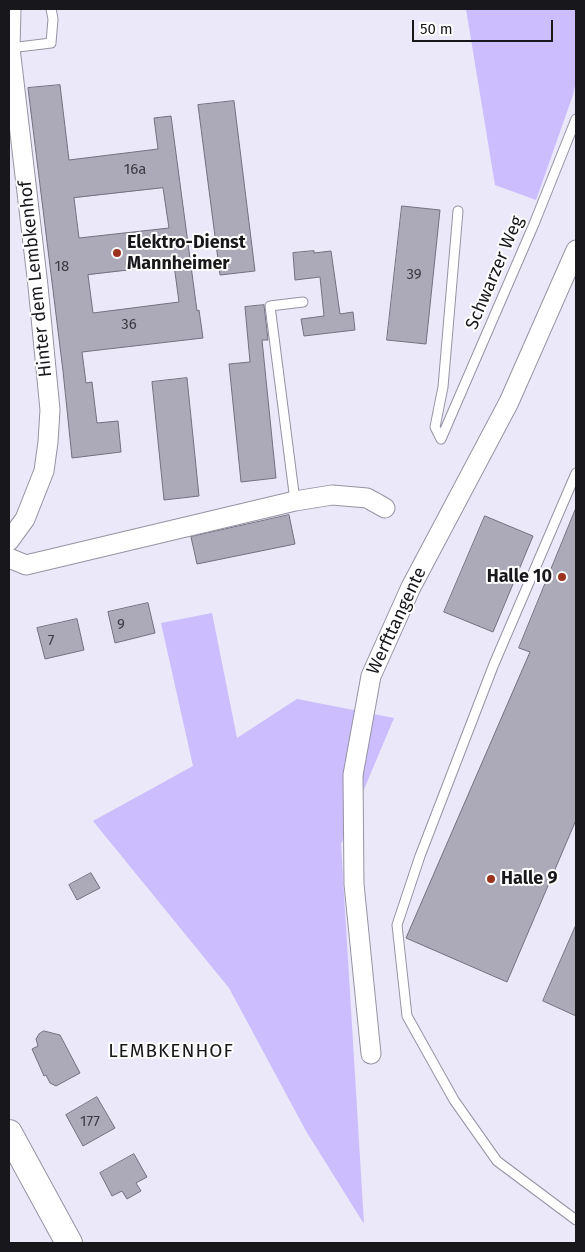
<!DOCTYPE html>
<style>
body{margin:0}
#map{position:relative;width:585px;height:1252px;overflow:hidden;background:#ebe8f9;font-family:"Fira Sans",sans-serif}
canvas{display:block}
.frame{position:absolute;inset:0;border:10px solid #18171c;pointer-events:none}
.scale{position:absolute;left:412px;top:20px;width:141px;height:22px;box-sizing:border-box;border:2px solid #18171c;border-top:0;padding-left:6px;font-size:15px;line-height:18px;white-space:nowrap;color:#18171c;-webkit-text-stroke:4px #fff;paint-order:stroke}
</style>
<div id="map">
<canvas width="585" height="1252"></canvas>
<div class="frame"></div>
<div class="scale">50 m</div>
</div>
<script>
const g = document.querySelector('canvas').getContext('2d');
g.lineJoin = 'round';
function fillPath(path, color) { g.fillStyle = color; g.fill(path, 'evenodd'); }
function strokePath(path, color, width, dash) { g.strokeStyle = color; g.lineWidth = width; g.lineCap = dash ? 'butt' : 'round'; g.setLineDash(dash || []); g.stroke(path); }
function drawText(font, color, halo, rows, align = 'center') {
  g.font = font + ' "Fira Sans",sans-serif'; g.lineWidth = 4; g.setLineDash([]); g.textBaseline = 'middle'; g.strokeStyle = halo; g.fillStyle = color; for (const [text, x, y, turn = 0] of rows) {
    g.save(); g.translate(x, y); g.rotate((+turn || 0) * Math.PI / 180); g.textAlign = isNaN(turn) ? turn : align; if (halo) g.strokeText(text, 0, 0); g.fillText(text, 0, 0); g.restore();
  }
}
fillPath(new Path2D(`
 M 466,9 L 576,9 L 576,81 L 573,95 L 536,200 L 495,185 Z
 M 212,613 L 237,738 L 297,699 L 394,718 L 341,844 L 364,1224 L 306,1131 L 229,988 L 93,821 L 193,766 L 161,623 Z`), '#cbbdfe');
const building = new Path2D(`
 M 60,85 L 69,160 L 158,149 L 154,118 L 171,116 L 197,311 L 199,310 L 203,338 L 82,352 L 86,383 L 92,382 L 97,423 L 118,421 L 121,452 L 72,458 L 63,371 L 28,88 ZM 163,188 L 169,228 L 79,238 L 74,198 ZM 174,265 L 179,302 L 93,313 L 88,275 Z
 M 234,101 L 255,271 L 220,275 L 198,105 Z
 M 402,206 L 440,210 L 426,344 L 387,340 Z
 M 314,251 L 314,253 L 331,251 L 340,314 L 353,312 L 355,330 L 304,336 L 301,319 L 324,316 L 320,277 L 295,280 L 293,253 Z
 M 264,305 L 268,340 L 262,340 L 276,478 L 241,482 L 229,364 L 250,362 L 245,307 Z
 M 187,378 L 199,496 L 164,500 L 152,382 Z
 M 576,508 L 576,820 L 507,982 L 406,938 L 530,652 L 519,648 Z
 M 289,515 L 295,544 L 197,564 L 191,537 Z
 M 485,516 L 533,536 L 493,632 L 444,612 Z
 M 148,603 L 155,633 L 115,643 L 108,612 Z
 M 77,619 L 84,650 L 45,659 L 37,628 Z
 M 91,873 L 100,888 L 77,900 L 69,885 Z
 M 576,925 L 576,1016 L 543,1001 Z
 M 44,1031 L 60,1035 L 80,1073 L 56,1086 L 50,1083 L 46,1075 L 44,1076 L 32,1049 L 38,1046 L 36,1039 L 39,1034 Z
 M 97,1097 L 115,1128 L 83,1146 L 66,1115 Z
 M 134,1154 L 147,1177 L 136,1183 L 141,1191 L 127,1199 L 122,1191 L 112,1196 L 100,1173 Z`);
fillPath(building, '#aca9b9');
strokePath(building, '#73707f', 1);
const lane = new Path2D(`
 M 10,48 L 51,43 L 53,19 L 51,9
 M 441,439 L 534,224 L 576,119
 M 441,439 L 435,427 L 443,387 L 458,211
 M 576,473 L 494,664 L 420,856 L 397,925 L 407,1016 L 454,1100 L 497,1161 L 576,1220
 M 295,501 L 270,306 L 303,302`);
const street = new Path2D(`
 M 9,541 L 25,519 L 44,471 L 48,442 L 50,410 L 38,286 L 10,48 L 11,9
 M 9,558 L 26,565 L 295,501 L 332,495 L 367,498 L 385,508
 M 371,1054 L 354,884 L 353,775 L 371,676 L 411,587 L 509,402 L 576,250`);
const secondary = new Path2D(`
 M 9,1133 L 69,1243`);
strokePath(lane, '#9693a3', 11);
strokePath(street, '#9693a3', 21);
strokePath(secondary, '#9693a3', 28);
strokePath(lane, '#fff', 9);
strokePath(street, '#fff', 19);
strokePath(secondary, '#fff', 26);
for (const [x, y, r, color] of [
 [117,253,5,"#9c331e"],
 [562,577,5,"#9c331e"],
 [491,879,5,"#9c331e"]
]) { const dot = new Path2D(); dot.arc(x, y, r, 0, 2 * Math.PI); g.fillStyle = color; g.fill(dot); strokePath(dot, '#fff', 2); }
drawText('15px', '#3d3c43', null, [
 ["16a",135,170],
 ["18",62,267],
 ["39",414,275],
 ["36",129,325],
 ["9",121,625],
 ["7",51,641],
 ["177",90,1122]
]);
drawText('bold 18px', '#18171c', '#fff', [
 ["Elektro-Dienst",127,243],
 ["Mannheimer",127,264],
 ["Halle 10",552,577,"right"],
 ["Halle 9",501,879]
], 'left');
drawText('18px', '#18171c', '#fff', [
 ["Schwarzer Weg",495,273,-67],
 ["Hinter dem Lembkenhof",36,279,-96],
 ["Werfttangente",397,621,-65]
]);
g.letterSpacing = '1px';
drawText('19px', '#18171c', '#fff', [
 ["LEMBKENHOF",171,1052]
]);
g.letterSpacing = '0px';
</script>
